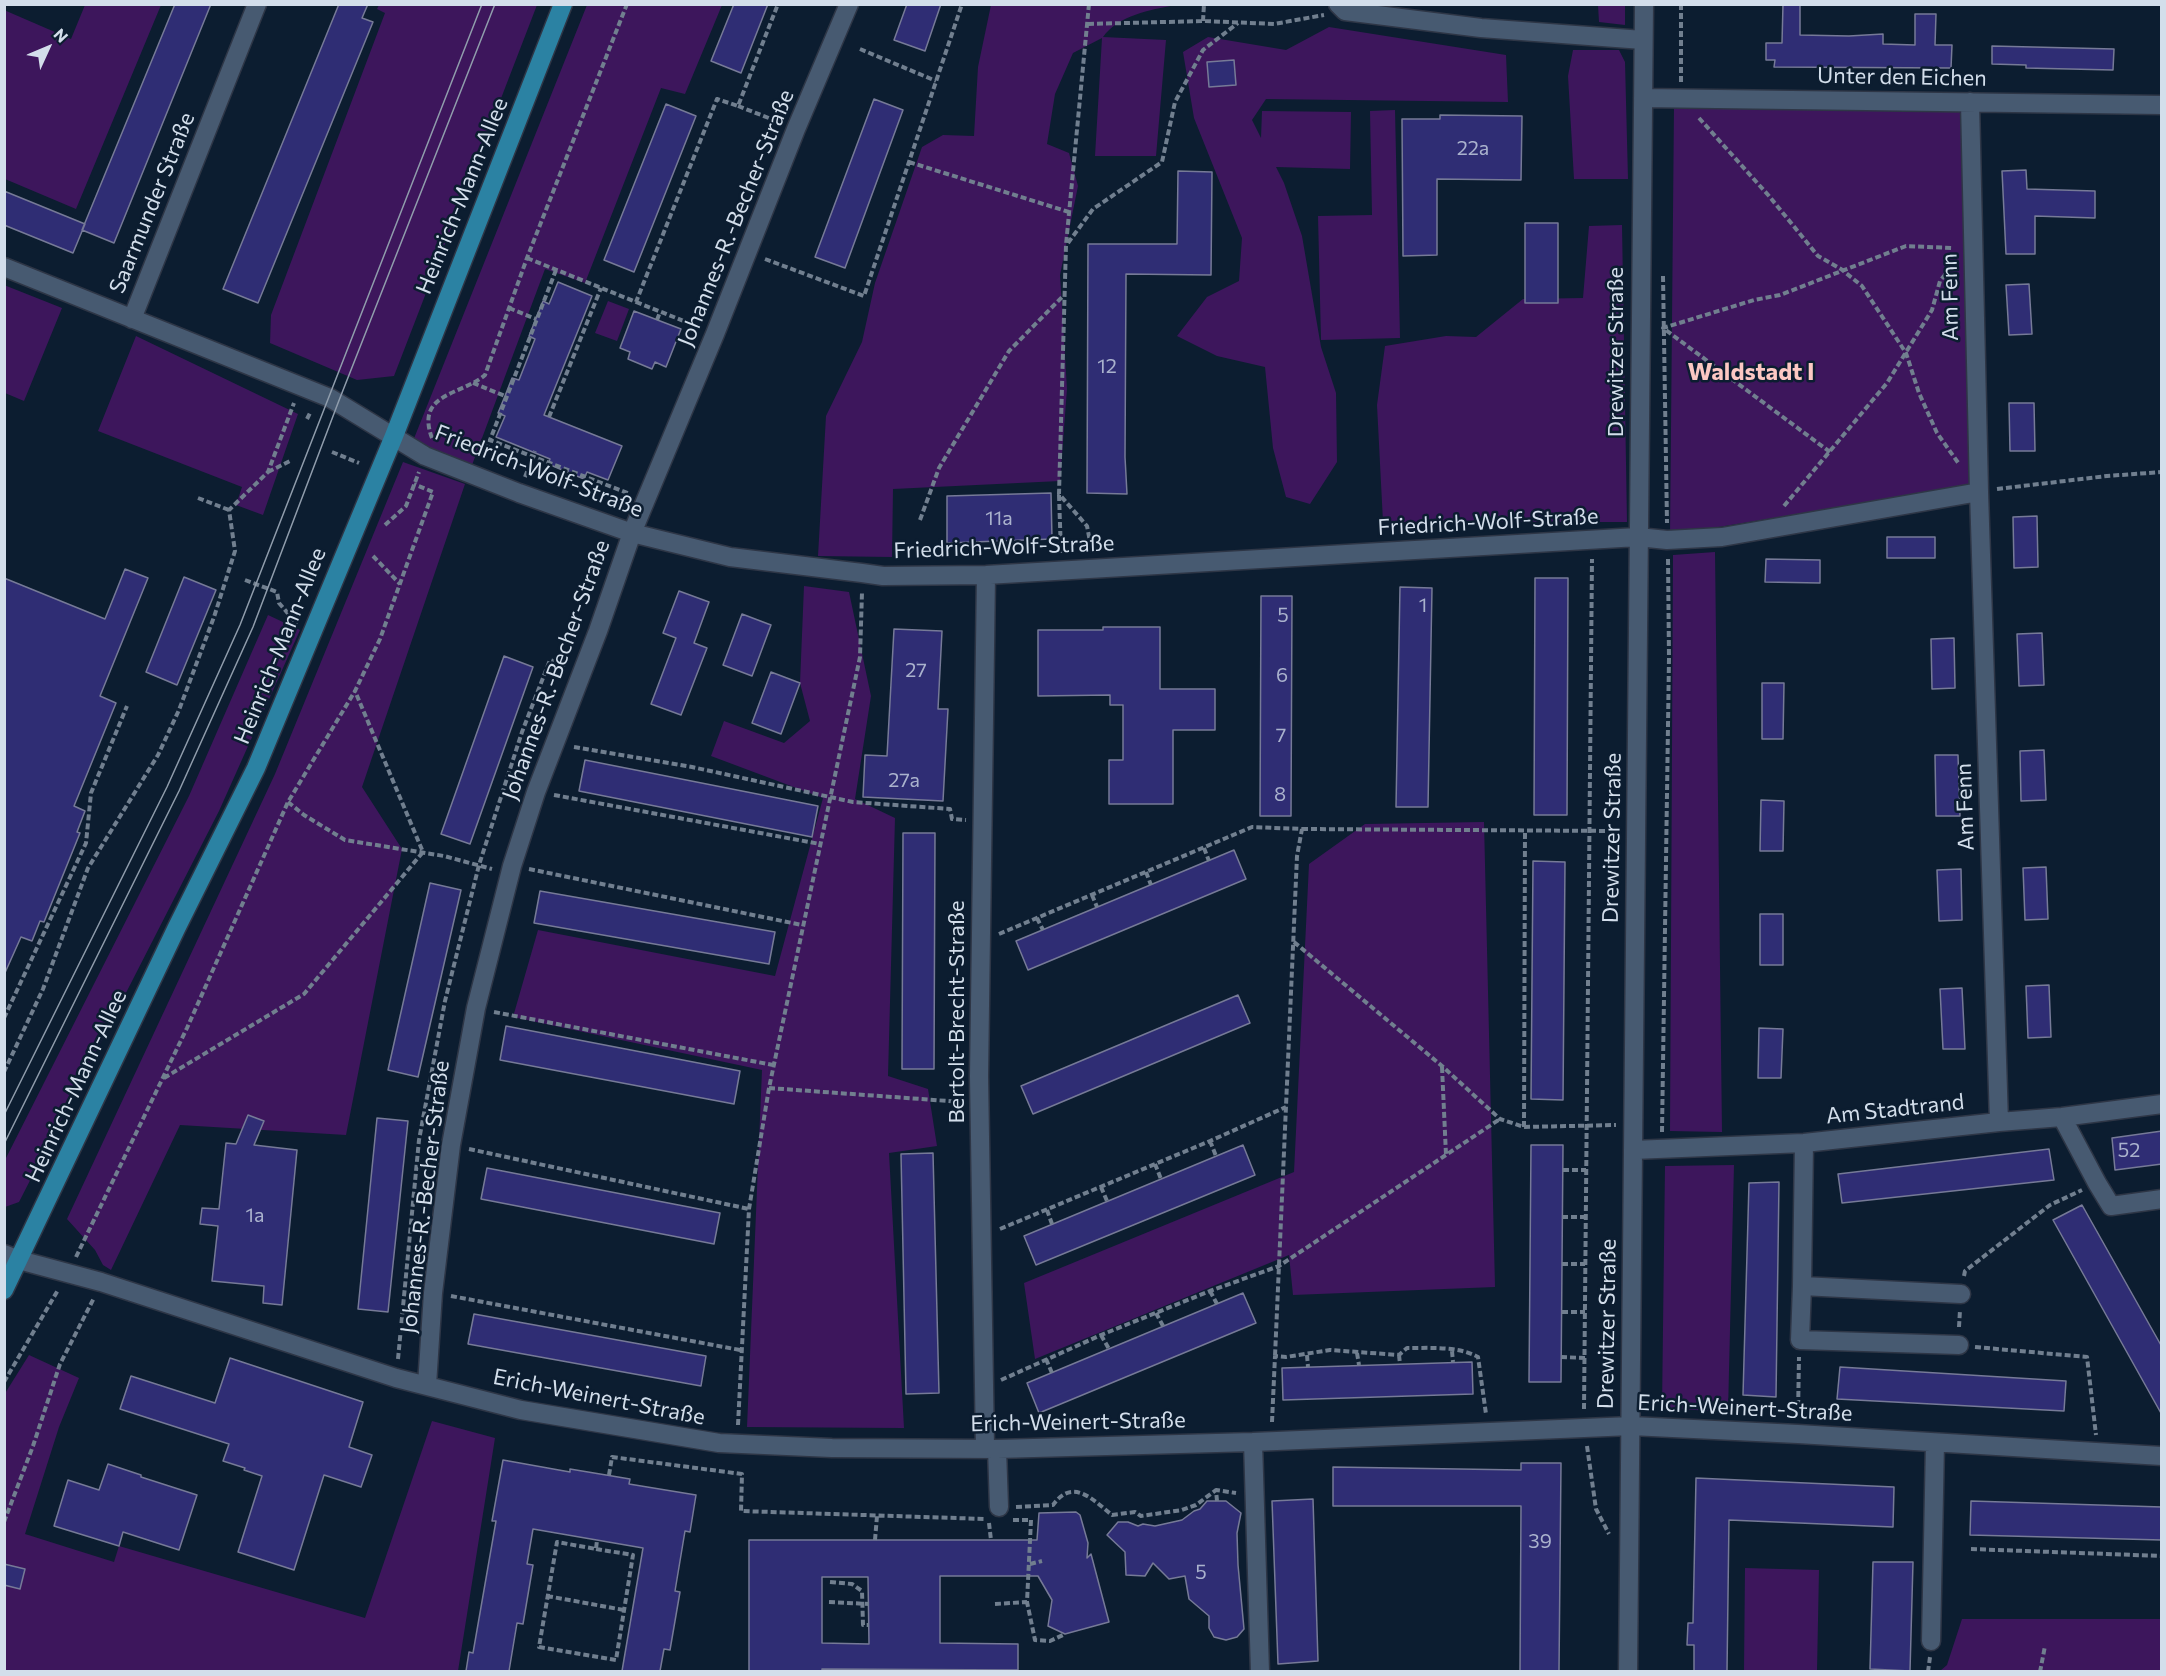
<!DOCTYPE html>
<meta charset="utf-8">
<style>
body{margin:0}
#map{position:relative;width:2166px;height:1676px;overflow:hidden;background:#0c1d30;font-family:Commissioner,sans-serif}
canvas{display:block}
.frame{position:absolute;inset:0;border:6px solid #d3deeb;pointer-events:none}
.north{position:absolute;left:18px;top:18px;width:60px;height:60px;-webkit-text-stroke:4px #0c1d30;paint-order:stroke;rotate:46deg;font-size:16px;font-weight:700;line-height:24px;text-align:center;color:#d3deeb}
.north::after{content:'';display:block;margin:auto;width:21px;height:27px;background:#d3deeb;clip-path:polygon(50% 0,100% 100%,50% 72%,0 100%)}
</style>
<div id="map">
<canvas width="2166" height="1676"></canvas>
<div class="frame"></div>
<div class="north">N</div>
</div>
<script>
const g = document.querySelector('canvas').getContext('2d');
g.lineJoin = 'round';
function fillPath(path, color) { g.fillStyle = color; g.fill(path, 'evenodd'); }
function strokePath(path, color, width, dash) { g.strokeStyle = color; g.lineWidth = width; g.lineCap = dash ? 'butt' : 'round'; g.setLineDash(dash || []); g.stroke(path); }
function drawText(font, color, halo, rows, align = 'center') {
  g.font = font + ' Commissioner,sans-serif'; g.lineWidth = 5; g.setLineDash([]); g.textBaseline = 'middle'; g.strokeStyle = halo; g.fillStyle = color; for (const [text, x, y, turn = 0] of rows) {
    g.save(); g.translate(x, y); g.rotate((+turn || 0) * Math.PI / 180); g.textAlign = isNaN(turn) ? turn : align; if (halo) g.strokeText(text, 0, 0); g.fillText(text, 0, 0); g.restore();
  }
}
fillPath(new Path2D(`
 M 85,5 L 161,5 L 76,209 L 5,179 L 4,10 L 71,39 Z
 M 379,5 L 537,5 L 394,376 L 357,380 L 270,343 L 271,315 L 385,13 L 377,9 Z
 M 587,5 L 722,5 L 685,94 L 661,88 L 585,283 L 545,269 L 472,465 L 413,441 Z
 M 991,5 L 1175,5 C 1150,10 1119,15 1103,37 L 1166,40 L 1156,156 L 1095,156 L 1102,38 L 1073,53 L 1055,94 L 1047,144 L 1069,153 L 1078,186 L 1060,275 L 1067,389 L 1060,481 L 893,489 L 892,557 L 818,556 L 826,416 L 862,342 L 875,283 L 922,147 L 943,135 L 974,136 L 978,67 Z
 M 1598,5 L 1625,5 L 1625,25 L 1599,22 Z
 M 1329,27 L 1506,55 L 1508,102 L 1266,99 L 1252,120 L 1261,138 L 1262,111 L 1351,112 L 1350,169 L 1276,167 L 1284,183 L 1302,236 L 1321,347 L 1336,393 L 1337,462 L 1310,504 L 1286,497 L 1273,448 L 1265,367 L 1217,356 L 1177,336 L 1207,297 L 1239,281 L 1242,238 L 1194,118 L 1183,52 L 1208,37 L 1286,50 Z
 M 1573,50 L 1619,50 L 1625,62 L 1628,179 L 1574,179 L 1568,76 Z
 M 1674,106 L 1963,109 L 1974,485 L 1670,535 Z
 M 1395,110 L 1400,338 L 1321,340 L 1318,216 L 1372,215 L 1370,111 Z
 M 1622,225 L 1627,522 L 1383,522 L 1377,405 L 1385,346 L 1446,336 L 1476,337 L 1523,299 L 1583,298 L 1589,226 Z
 M 4,285 L 62,308 L 24,401 L 5,393 Z
 M 608,301 L 629,309 L 617,341 L 595,333 Z
 M 136,336 L 298,414 L 263,515 L 236,505 L 242,487 L 98,431 Z
 M 403,462 L 465,484 L 362,787 L 402,849 L 346,1135 L 180,1125 L 111,1270 L 103,1265 L 95,1250 L 67,1219 L 275,774 Z
 M 1715,552 L 1722,1132 L 1670,1131 L 1673,555 Z
 M 804,586 L 849,592 L 871,696 L 855,799 L 895,818 L 888,1076 L 928,1089 L 937,1146 L 889,1153 L 904,1428 L 747,1427 L 762,1070 L 513,1017 L 538,930 L 775,976 L 823,798 L 711,756 L 724,721 L 784,743 L 810,721 L 800,683 Z
 M 268,615 L 300,630 L 219,811 L 19,1202 L 5,1207 L 5,1160 L 189,796 Z
 M 1484,822 L 1495,1287 L 1293,1295 L 1289,1255 L 1035,1359 L 1024,1283 L 1294,1172 L 1309,864 L 1365,824 Z
 M 1734,1165 L 1728,1412 L 1662,1408 L 1665,1166 Z
 M 29,1355 L 79,1378 L 59,1427 L 25,1534 L 114,1562 L 119,1546 L 365,1618 L 432,1421 L 495,1438 L 458,1671 L 5,1671 L 4,1395 Z
 M 1745,1568 L 1819,1570 L 1817,1671 L 1744,1670 Z
 M 1962,1619 L 2161,1619 L 2161,1671 L 1940,1671 L 1947,1665 Z`), '#3d165c');
const building = new Path2D(`
 M 175,4 L 211,4 L 114,243 L 82,230 Z
 M 339,4 L 368,4 L 362,18 L 373,22 L 258,303 L 223,289 Z
 M 734,4 L 768,4 L 741,73 L 711,61 Z
 M 907,4 L 941,4 L 925,51 L 894,40 Z
 M 1783,4 L 1800,4 L 1800,35 L 1849,36 L 1883,34 L 1883,44 L 1915,45 L 1915,14 L 1936,14 L 1935,45 L 1952,45 L 1951,68 L 1774,67 L 1775,60 L 1766,60 L 1766,43 L 1782,43 Z
 M 1992,46 L 2114,49 L 2113,70 L 2026,68 L 2026,65 L 1992,64 Z
 M 1234,60 L 1236,85 L 1209,87 L 1207,62 Z
 M 874,99 L 903,110 L 845,268 L 815,257 Z
 M 666,104 L 696,116 L 634,272 L 604,260 Z
 M 1440,115 L 1522,116 L 1521,180 L 1437,179 L 1437,255 L 1403,256 L 1402,119 L 1440,119 Z
 M 2026,170 L 2027,189 L 2095,191 L 2095,218 L 2035,216 L 2035,254 L 2006,254 L 2002,171 Z
 M 1178,171 L 1212,172 L 1211,275 L 1126,274 L 1125,457 L 1127,494 L 1087,493 L 1088,244 L 1177,244 Z
 M 4,191 L 85,224 L 73,253 L 4,225 Z
 M 1525,223 L 1558,223 L 1558,303 L 1525,303 Z
 M 558,282 L 592,296 L 544,415 L 622,446 L 608,480 L 587,472 L 584,479 L 548,464 L 550,459 L 496,437 L 505,416 L 498,413 L 505,396 L 512,378 L 519,380 L 535,339 L 529,336 L 543,301 L 549,304 Z
 M 2029,284 L 2032,334 L 2009,335 L 2006,285 Z
 M 634,311 L 681,329 L 666,367 L 655,362 L 652,369 L 628,359 L 630,352 L 620,348 Z
 M 2009,403 L 2034,403 L 2035,451 L 2010,451 Z
 M 1051,493 L 1052,539 L 947,543 L 947,496 Z
 M 2037,516 L 2038,567 L 2014,568 L 2013,517 Z
 M 1887,537 L 1935,537 L 1935,558 L 1887,558 Z
 M 1766,559 L 1820,560 L 1820,583 L 1765,582 Z
 M 125,569 L 148,578 L 100,696 L 116,703 L 74,806 L 85,811 L 77,832 L 80,833 L 44,922 L 40,921 L 32,941 L 21,937 L 4,975 L 4,578 L 105,619 Z
 M 184,577 L 216,590 L 177,685 L 146,672 Z
 M 1535,578 L 1568,578 L 1567,815 L 1534,815 Z
 M 1400,587 L 1432,588 L 1428,807 L 1396,807 Z
 M 679,591 L 709,602 L 694,643 L 707,648 L 681,715 L 651,704 L 676,638 L 663,633 Z
 M 1261,596 L 1292,596 L 1291,816 L 1260,816 Z
 M 742,614 L 771,625 L 752,676 L 723,665 Z
 M 1103,627 L 1160,627 L 1160,689 L 1215,689 L 1215,730 L 1173,730 L 1173,804 L 1109,804 L 1109,760 L 1123,760 L 1123,705 L 1110,705 L 1110,695 L 1038,696 L 1038,630 L 1103,630 Z
 M 894,629 L 942,631 L 938,709 L 948,709 L 943,801 L 863,797 L 865,755 L 887,756 Z
 M 2042,633 L 2044,685 L 2019,686 L 2017,634 Z
 M 1954,638 L 1955,688 L 1932,689 L 1931,639 Z
 M 504,656 L 533,667 L 470,844 L 441,834 Z
 M 771,672 L 800,683 L 781,734 L 752,723 Z
 M 1762,683 L 1784,683 L 1783,739 L 1762,739 Z
 M 2044,750 L 2046,800 L 2021,801 L 2020,751 Z
 M 1935,755 L 1958,755 L 1960,816 L 1936,816 Z
 M 585,760 L 818,806 L 812,837 L 579,791 Z
 M 1761,800 L 1784,801 L 1783,851 L 1760,851 Z
 M 903,833 L 935,833 L 934,1069 L 902,1069 Z
 M 1234,850 L 1246,879 L 1028,970 L 1016,941 Z
 M 1533,861 L 1565,862 L 1563,1100 L 1531,1099 Z
 M 2046,867 L 2048,919 L 2025,920 L 2023,868 Z
 M 1961,869 L 1962,920 L 1939,921 L 1937,870 Z
 M 430,883 L 461,890 L 418,1077 L 388,1070 Z
 M 540,891 L 775,932 L 769,964 L 534,923 Z
 M 1760,914 L 1783,914 L 1783,965 L 1760,965 Z
 M 2049,985 L 2051,1037 L 2028,1038 L 2026,986 Z
 M 1962,988 L 1965,1049 L 1943,1049 L 1940,989 Z
 M 1238,995 L 1250,1023 L 1033,1114 L 1021,1086 Z
 M 506,1026 L 740,1071 L 734,1104 L 500,1060 Z
 M 1759,1028 L 1783,1029 L 1781,1078 L 1758,1078 Z
 M 248,1115 L 264,1121 L 254,1145 L 297,1150 L 282,1305 L 263,1303 L 264,1286 L 212,1281 L 218,1226 L 200,1224 L 202,1208 L 219,1209 L 226,1143 L 236,1144 Z
 M 377,1118 L 408,1121 L 388,1312 L 358,1309 Z
 M 2162,1131 L 2162,1164 L 2115,1170 L 2112,1138 Z
 M 1243,1145 L 1255,1175 L 1036,1265 L 1024,1236 Z
 M 1531,1145 L 1563,1145 L 1561,1382 L 1529,1382 Z
 M 2049,1149 L 2054,1180 L 1842,1203 L 1838,1174 Z
 M 933,1153 L 939,1393 L 906,1394 L 901,1154 Z
 M 487,1168 L 720,1213 L 714,1244 L 481,1199 Z
 M 1779,1182 L 1776,1397 L 1743,1395 L 1749,1183 Z
 M 2082,1205 L 2162,1347 L 2162,1415 L 2053,1220 Z
 M 1243,1293 L 1256,1323 L 1039,1413 L 1027,1383 Z
 M 474,1314 L 706,1356 L 701,1386 L 468,1344 Z
 M 230,1358 L 363,1402 L 349,1447 L 372,1455 L 361,1487 L 324,1475 L 294,1570 L 238,1552 L 262,1476 L 244,1470 L 245,1468 L 223,1461 L 229,1444 L 120,1409 L 131,1376 L 215,1403 Z
 M 1472,1362 L 1473,1394 L 1283,1400 L 1282,1368 Z
 M 1840,1367 L 2066,1381 L 2064,1411 L 1837,1399 Z
 M 503,1460 L 570,1472 L 570,1469 L 630,1479 L 629,1484 L 696,1495 L 690,1532 L 685,1531 L 675,1591 L 680,1592 L 670,1650 L 664,1649 L 660,1671 L 622,1671 L 643,1548 L 533,1529 L 527,1564 L 533,1565 L 523,1624 L 517,1623 L 509,1671 L 466,1671 L 469,1652 L 473,1653 L 496,1521 L 492,1521 Z
 M 1521,1463 L 1561,1463 L 1559,1671 L 1520,1671 L 1521,1506 L 1333,1506 L 1333,1467 L 1521,1470 Z
 M 108,1464 L 141,1475 L 141,1477 L 197,1495 L 179,1550 L 123,1532 L 119,1546 L 54,1526 L 68,1480 L 99,1490 Z
 M 1696,1478 L 1894,1487 L 1893,1527 L 1729,1520 L 1727,1671 L 1694,1671 L 1694,1645 L 1687,1645 L 1688,1623 L 1693,1623 Z
 M 1313,1499 L 1318,1661 L 1278,1664 L 1272,1501 Z
 M 1207,1501 L 1226,1501 L 1241,1513 L 1237,1533 L 1238,1565 L 1244,1629 L 1237,1637 L 1226,1640 L 1214,1637 L 1209,1628 L 1209,1616 L 1189,1599 L 1185,1576 L 1169,1579 L 1153,1563 L 1145,1576 L 1126,1575 L 1125,1552 L 1107,1535 L 1118,1522 L 1128,1522 L 1138,1526 L 1143,1524 L 1155,1526 L 1182,1520 L 1194,1511 L 1200,1509 Z
 M 1971,1501 L 2162,1507 L 2162,1540 L 1970,1535 Z
 M 1076,1512 L 1080,1515 L 1088,1543 L 1087,1558 L 1091,1554 L 1109,1622 L 1065,1634 L 1048,1626 L 1052,1600 L 1038,1576 L 940,1576 L 940,1643 L 1018,1644 L 1018,1670 L 822,1669 L 822,1671 L 749,1671 L 749,1540 L 1037,1540 L 1039,1513 ZM 822,1577 L 868,1577 L 869,1644 L 822,1643 Z
 M 1873,1562 L 1913,1562 L 1910,1671 L 1870,1669 Z
 M 4,1564 L 25,1569 L 20,1589 L 4,1585 Z`);
fillPath(building, '#2f2d74');
strokePath(building, '#767a97', 1.5);
const minor = new Path2D(`
 M 1338,4 L 1345,11 L 1481,28 L 1643,40
 M 1643,98 L 2162,105
 M 1970,102 L 1979,492 L 1999,1122
 M 4,267 L 330,398 L 425,456 L 519,493 L 632,533 L 730,557 L 862,573 L 883,576 L 986,575 L 1638,537 L 1667,540 L 1722,537 L 1979,492
 M 132,319 L 257,4
 M 2062,1117 L 2097,1183 L 2111,1206 L 2162,1199
 M 1804,1143 L 1802,1286 L 1961,1294
 M 1633,1150 L 1804,1143 L 1999,1122 L 2062,1117 L 2162,1104
 M 4,1254 L 19,1260 L 101,1282 L 396,1378 L 521,1410 L 719,1443 L 832,1448 L 997,1449 L 1253,1442 L 1631,1426 L 1798,1434 L 2162,1456
 M 1802,1286 L 1800,1340 L 1959,1345
 M 427,1385 L 433,1293 L 451,1145 L 476,1008 L 512,866 L 536,792 L 598,631 L 632,533 L 715,334 L 796,129 L 849,4
 M 1253,1442 L 1260,1672
 M 985,1448 L 979,1076 L 986,575
 M 997,1449 L 999,1507
 M 1931,1641 L 1935,1443
 M 1628,1672 L 1644,4`);
const major = new Path2D(`
 M 4,1290 L 176,929 L 256,768 L 394,436 L 563,4`);
strokePath(minor, '#2e3646', 21);
strokePath(major, '#2e3646', 21);
strokePath(new Path2D(`
 M 1089,4 L 1066,245 L 1059,494 L 1087,526 L 1092,552
 M 1203,21 L 1204,4
 M 1088,24 L 1203,21 L 1274,24 L 1324,15
 M 860,49 L 936,81
 M 1681,82 L 1681,4
 M 738,106 L 779,122
 M 1699,118 L 1769,196 L 1818,256 L 1841,269 L 1862,286 L 1906,353 L 1919,393 L 1937,433 L 1959,464
 M 909,162 L 1069,212
 M 1068,243 L 1093,209 L 1162,162 L 1175,102 L 1203,50 L 1238,23
 M 527,258 L 636,302 L 717,99 L 738,106 L 778,4
 M 765,259 L 864,296 L 962,4
 M 556,270 L 490,440 L 630,494
 M 1663,276 L 1667,523
 M 636,302 L 699,327
 M 509,308 L 536,319
 M 657,320 L 660,312
 M 473,383 L 505,396
 M 549,417 L 601,288
 M 307,419 L 310,413
 M 432,438 C 415,393 462,395 485,375 L 527,258 L 627,4
 M 332,452 L 359,463
 M 1830,452 L 1663,328 L 1754,300 L 1780,295 L 1906,246 L 1954,248
 M 483,459 L 490,440
 M 268,472 L 290,461
 M 525,477 L 535,451
 M 1997,489 L 2107,476 L 2162,472
 M 1059,495 L 1061,553
 M 198,498 L 229,510
 M 1784,506 L 1887,383 L 1932,310 L 1940,281 L 1956,261
 M 920,520 L 939,468 L 1009,351 L 1065,294
 M 385,525 L 406,506 L 419,472
 M 373,556 L 400,584
 M 245,580 L 277,592 L 279,603 L 297,624
 M 574,747 L 692,767 L 853,802 L 950,809 L 952,819 L 966,820
 M 554,795 L 820,844
 M 288,802 L 304,815 L 345,840 L 444,856 L 492,869
 M 1302,829 L 1617,831
 M 1204,848 L 1209,861
 M 529,869 L 802,925
 M 1146,872 L 1151,885
 M 1092,895 L 1097,907
 M 1037,918 L 1043,930
 M 999,934 L 1252,827 L 1302,829 L 1297,856 L 1275,1356
 M 1294,942 L 1442,1066 L 1500,1119 L 1524,1127 L 1616,1125
 M 494,1012 L 773,1065
 M 4,1018 L 86,843 L 91,793 L 127,706
 M 1442,1067 L 1446,1155
 M 4,1072 L 43,989 L 88,868 L 158,755 L 179,710 L 214,617 L 235,551 L 229,510 L 268,472 L 294,403
 M 164,1078 L 304,994 L 423,852 L 355,691
 M 769,1088 L 962,1102
 M 1524,1127 L 1525,831
 M 1662,1132 L 1669,658 L 1668,558
 M 1210,1141 L 1216,1156
 M 469,1149 L 749,1209
 M 1155,1164 L 1161,1179
 M 1563,1170 L 1586,1170
 M 1101,1187 L 1107,1201
 M 1047,1210 L 1052,1224
 M 1562,1217 L 1585,1217
 M 1000,1229 L 1210,1141 L 1286,1107
 M 76,1257 L 187,1028 L 288,802 L 355,691 L 380,639 L 433,492 L 414,484
 M 1562,1264 L 1585,1264
 M 1964,1276 L 1965,1271 L 2050,1205 L 2082,1190
 M 1210,1291 L 1217,1304
 M 451,1296 L 740,1350
 M 1562,1312 L 1585,1312
 M 1156,1313 L 1163,1326
 M 1959,1327 L 1960,1310
 M 1101,1335 L 1109,1349
 M 1975,1347 L 2087,1357 L 2096,1435
 M 1452,1351 L 1453,1362
 M 1357,1353 L 1359,1365
 M 1307,1355 L 1308,1367
 M 1399,1355 L 1400,1364
 M 1561,1357 L 1585,1358
 M 398,1359 L 419,1140 L 445,1001 L 479,865 L 522,732 L 550,660 L 567,666
 M 1046,1359 L 1052,1373
 M 1001,1380 L 1101,1335 L 1210,1291 L 1279,1266 L 1500,1119
 M 4,1382 L 58,1290
 M 1584,1409 L 1592,559
 M 1798,1415 L 1799,1357
 M 1272,1422 L 1275,1356 L 1286,1357 L 1330,1350 L 1399,1355 L 1407,1348 C 1429,1348 1459,1346 1478,1357 L 1486,1414
 M 738,1425 L 749,1209 L 769,1088 L 860,657 L 862,592
 M 1587,1446 L 1596,1509 L 1609,1534
 M 609,1475 L 612,1457 L 742,1474 L 741,1511 L 985,1519
 M 1217,1501 L 1216,1490 L 1236,1493
 M 1016,1507 L 1053,1505 C 1073,1477 1093,1500 1112,1515 L 1135,1512 L 1141,1516 L 1182,1510 L 1196,1505 L 1216,1490
 M 1013,1520 L 1031,1520 L 1027,1602 L 1035,1640 L 1050,1641 L 1065,1634
 M 4,1522 L 33,1446 L 60,1364 L 94,1298
 M 989,1523 L 991,1540
 M 875,1540 L 877,1516
 M 596,1549 L 633,1555 L 616,1660 L 539,1647 L 557,1542 L 596,1549 L 597,1540
 M 1971,1549 L 2162,1556
 M 1030,1564 L 1042,1561
 M 830,1582 L 852,1584 L 862,1591 L 863,1625 L 869,1625
 M 547,1596 L 624,1610
 M 829,1602 L 869,1604
 M 995,1604 L 1027,1602
 M 875,1670 L 875,1672
 M 991,1670 L 991,1672
 M 1928,1672 L 1930,1657
 M 2040,1672 L 2045,1646`), '#717f8f', 4, [6, 3]);
strokePath(minor, '#475a71', 18);
strokePath(major, '#2b82a3', 18);
strokePath(new Path2D(`
 M 4,1115 L 167,787 L 240,625 L 482,4
 M 4,1144 L 179,791 L 253,627 L 338,403 L 495,4`), '#909dac', 1.5);
drawText('20px', '#aab2cd', null, [
 ["22a",1473,148],
 ["12",1107,366],
 ["11a",999,518],
 ["1",1423,605],
 ["5",1283,615],
 ["27",916,670],
 ["6",1282,675],
 ["7",1281,735],
 ["27a",904,780],
 ["8",1280,794],
 ["52",2129,1150],
 ["1a",255,1215],
 ["39",1540,1541],
 ["5",1201,1572]
]);
drawText('22px', '#d3deeb', '#0c1d30', [
 ["Unter den Eichen",1902,77,1],
 ["Heinrich-Mann-Allee",462,196,-68],
 ["Saarmunder Straße",152,203,-68],
 ["Johannes-R.-Becher-Straße",736,218,-68],
 ["Am Fenn",1950,297,-91],
 ["Drewitzer Straße",1616,352,-90],
 ["Friedrich-Wolf-Straße",539,471,21],
 ["Friedrich-Wolf-Straße",1488,522,-3],
 ["Friedrich-Wolf-Straße",1004,547,-2],
 ["Heinrich-Mann-Allee",280,646,-68],
 ["Johannes-R.-Becher-Straße",556,670,-70],
 ["Am Fenn",1965,807,-92],
 ["Drewitzer Straße",1612,838,-89],
 ["Bertolt-Brecht-Straße",957,1012,-90],
 ["Heinrich-Mann-Allee",76,1086,-65],
 ["Am Stadtrand",1895,1109,-6],
 ["Johannes-R.-Becher-Straße",425,1197,-83],
 ["Drewitzer Straße",1607,1324,-89],
 ["Erich-Weinert-Straße",599,1397,11],
 ["Erich-Weinert-Straße",1745,1408,3],
 ["Erich-Weinert-Straße",1078,1422,-1]
]);
drawText('bold 24px', '#fcc8c3', '#0c1d30', [
 ["Waldstadt I",1751,372]
]);
</script>
